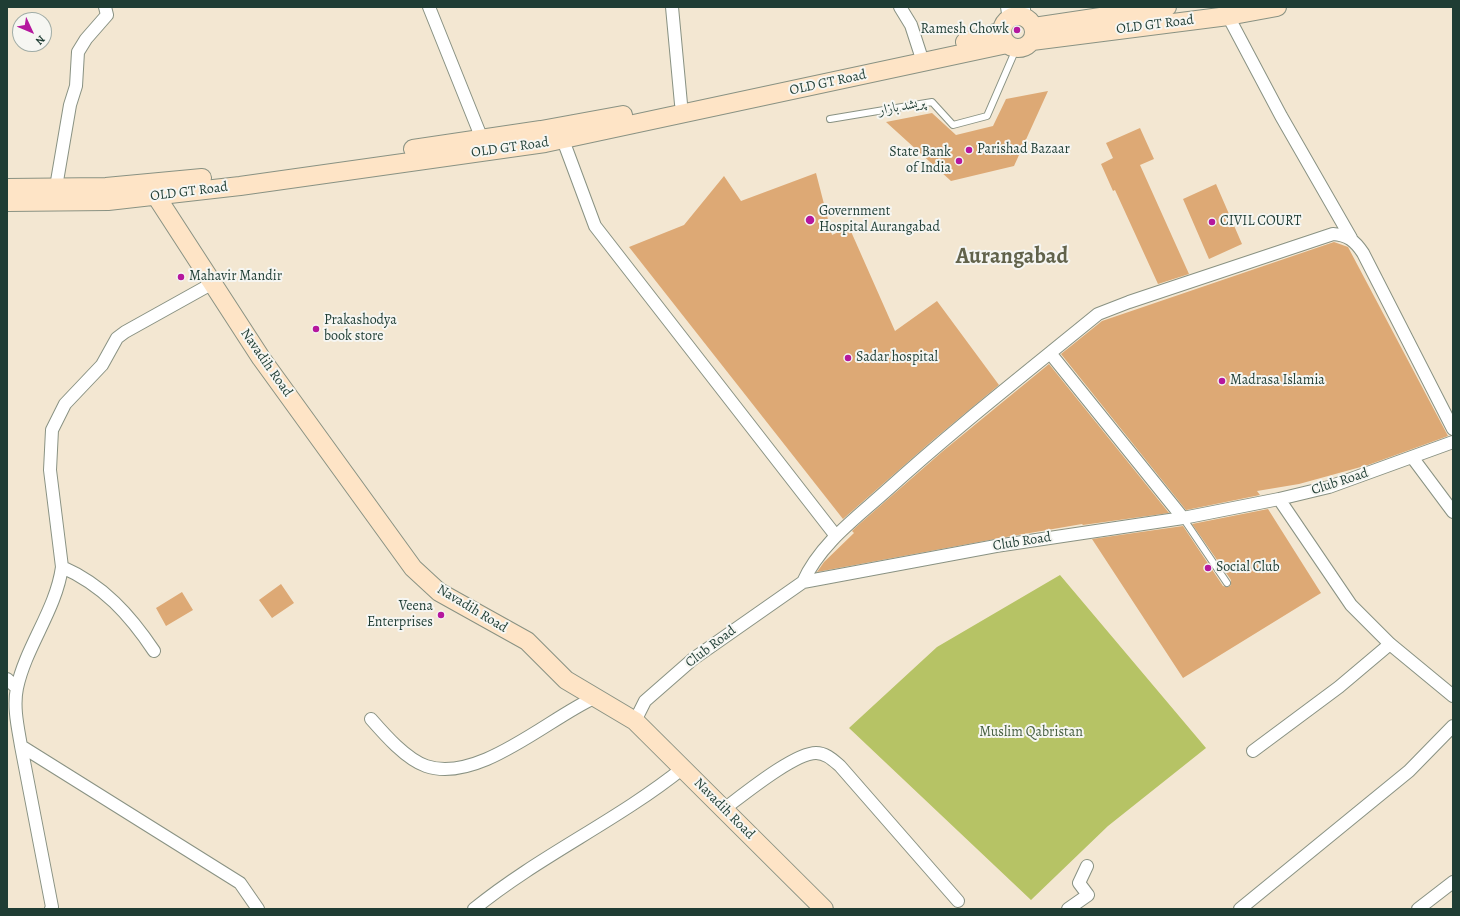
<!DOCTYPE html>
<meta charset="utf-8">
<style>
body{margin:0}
#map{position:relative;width:1460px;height:916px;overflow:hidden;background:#f3e7d2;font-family:Alegreya,serif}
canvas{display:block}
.frame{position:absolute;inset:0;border:8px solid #1f3d34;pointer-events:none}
.north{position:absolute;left:12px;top:12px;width:40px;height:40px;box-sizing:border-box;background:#f6f6f2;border:1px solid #a0aca6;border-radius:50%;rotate:134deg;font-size:11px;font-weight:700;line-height:16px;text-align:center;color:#1f3d34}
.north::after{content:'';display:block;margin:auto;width:14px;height:18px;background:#b5179e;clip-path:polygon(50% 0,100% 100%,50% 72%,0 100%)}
</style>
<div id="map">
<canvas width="1460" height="916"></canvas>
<div class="frame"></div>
<div class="north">N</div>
</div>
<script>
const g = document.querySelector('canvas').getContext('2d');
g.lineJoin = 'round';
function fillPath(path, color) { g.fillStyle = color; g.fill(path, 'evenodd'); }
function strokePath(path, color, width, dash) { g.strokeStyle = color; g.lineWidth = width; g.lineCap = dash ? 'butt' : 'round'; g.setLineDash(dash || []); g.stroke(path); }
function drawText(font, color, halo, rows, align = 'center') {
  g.font = font + ' Alegreya,Amiri,serif'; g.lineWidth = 4; g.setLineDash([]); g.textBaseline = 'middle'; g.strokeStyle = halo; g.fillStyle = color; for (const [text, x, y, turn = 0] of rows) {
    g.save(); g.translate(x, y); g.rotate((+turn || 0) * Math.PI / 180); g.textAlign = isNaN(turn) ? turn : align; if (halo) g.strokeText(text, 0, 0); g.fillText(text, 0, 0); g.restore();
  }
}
fillPath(new Path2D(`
 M 1060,575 L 1206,748 L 1108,826 L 1031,900 L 849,728 L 937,647 Z`), '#b6c365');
fillPath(new Path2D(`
 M 1048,91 L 1014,166 L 951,181 L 886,122 L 932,113 L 956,135 L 993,126 L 1006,99 Z
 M 1140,128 L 1154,159 L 1140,165 L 1189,274 L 1158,284 L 1115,190 L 1113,191 L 1101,164 L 1113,158 L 1106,143 Z
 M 816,173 L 832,235 L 849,227 L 895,331 L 937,301 L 999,385 L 933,440 L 843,519 L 629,247 L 684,225 L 724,176 L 741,201 Z
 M 1216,184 L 1242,244 L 1209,259 L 1183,199 Z
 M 1334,242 L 1348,247 L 1448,436 L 1368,465 L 1299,484 L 1257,491 L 1260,495 L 1186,510 L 1061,354 L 1102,321 Z
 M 1049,364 L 1169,513 L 1083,525 L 1082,524 L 995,539 L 817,572 L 824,562 L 854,533 L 852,531 L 856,527 L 943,451 Z
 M 1268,509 L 1321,593 L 1183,678 L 1092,539 L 1183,526 L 1223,586 L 1228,587 L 1231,585 L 1231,580 L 1192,524 Z
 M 281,584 L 294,603 L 272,618 L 259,600 Z
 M 182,592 L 193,610 L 166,626 L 156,608 Z`), '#dda975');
const lane = new Path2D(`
 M 830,119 L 932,102 L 953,125 L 987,116 L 1016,49
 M 1183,518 L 1227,583`);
const street = new Path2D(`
 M 429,7 L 482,139
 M 672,7 L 681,104
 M 900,7 L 911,25 L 923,62
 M 1007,7 L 1009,19
 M 1024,7 L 1024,17
 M 1228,16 L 1281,116 L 1351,238
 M 563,140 L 595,226 L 836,536
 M 56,187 L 70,105 L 76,86 L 78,52 L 86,39 L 107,15 L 105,7
 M 1050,353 L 1183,518
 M 1412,457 L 1453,512
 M 1279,499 L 1351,605 L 1390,644 L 1453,696
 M 62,567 C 103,585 130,615 154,651
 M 803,582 C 820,544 856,518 886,491 C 954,429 1027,372 1098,314 L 1129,302 L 1333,234 C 1348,235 1355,241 1363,253 L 1453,429
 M 7,679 L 17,688
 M 371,719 C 385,735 406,759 426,766 C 478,784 549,718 594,698
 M 635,721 L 645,701 L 693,659 L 803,582 L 996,546 L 1183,518 L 1279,499 L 1329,487 L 1453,442
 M 21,746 C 18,728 13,707 17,688 C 26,646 56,610 62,567 L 50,470 L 52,430 L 65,404 L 102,365 L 117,338 L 125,332 L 213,283
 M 1253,751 L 1339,687 L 1390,644
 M 724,809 C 743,795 794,753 816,753 C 826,753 833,760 840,766 L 958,901
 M 51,909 L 52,907 L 21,746 L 240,883 L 258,909
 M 474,909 C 539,856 617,821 683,768
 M 1068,909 L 1088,895 L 1079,883 L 1087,866
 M 1240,909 L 1409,771 L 1453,726
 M 1418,909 L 1453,882`);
const secondary = new Path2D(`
 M1002 32a16 16 0 1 1 32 0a16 16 0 1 1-32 0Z
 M 1034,27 L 1167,7
 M 1032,41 L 1228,16 L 1277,7
 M 965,42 L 1002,31
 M 413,149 L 541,130 L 623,115
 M 155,185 L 156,196 L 261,358 L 413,568 L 439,592 L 527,641 L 566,680 L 635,721 L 824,909
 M 7,188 L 106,187 L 202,178
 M 7,202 L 108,201 L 240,186 L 545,143 L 1007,44`);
strokePath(lane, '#899283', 8);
strokePath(street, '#899283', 14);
strokePath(secondary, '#899283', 20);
strokePath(lane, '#fff', 6);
strokePath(street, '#fff', 12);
strokePath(secondary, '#fee4c6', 18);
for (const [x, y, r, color] of [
 [1017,30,4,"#b5179e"],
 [969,150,4,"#b5179e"],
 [959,161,4,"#b5179e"],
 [810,220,5,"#b5179e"],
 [1212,222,4,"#b5179e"],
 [181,277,4,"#b5179e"],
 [316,329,4,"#b5179e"],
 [848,358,4,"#b5179e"],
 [1222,381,4,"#b5179e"],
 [1208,568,4,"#b5179e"],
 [441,615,4,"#b5179e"]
]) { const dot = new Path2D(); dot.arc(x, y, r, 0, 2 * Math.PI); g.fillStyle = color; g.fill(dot); strokePath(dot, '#f6f6f2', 1.5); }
drawText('14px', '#1f3d34', '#f6f6f2', [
 ["OLD GT Road",1155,25,-7],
 ["OLD GT Road",828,83,-12],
 ["پریشد بازار",902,107,-10],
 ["OLD GT Road",510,148,-8],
 ["OLD GT Road",189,192,-7],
 ["Navadih Road",266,363,55],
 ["Club Road",1340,482,-18],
 ["Club Road",1022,542,-9],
 ["Navadih Road",472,609,31],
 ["Club Road",711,647,-37],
 ["Navadih Road",724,809,45]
]);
drawText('14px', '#1f3d34', '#f6f6f2', [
 ["Ramesh Chowk",1009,30,"right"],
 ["Parishad Bazaar",977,150],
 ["State Bank",951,153,"right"],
 ["of India",951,169,"right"],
 ["Government",819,212],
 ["Hospital Aurangabad",819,228],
 ["CIVIL COURT",1220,222],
 ["Mahavir Mandir",189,277],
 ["Prakashodya",324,321],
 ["book store",324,337],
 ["Sadar hospital",856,358],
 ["Madrasa Islamia",1230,381],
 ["Social Club",1216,568],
 ["Veena",433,607,"right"],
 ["Enterprises",433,623,"right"]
], 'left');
drawText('14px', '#455e40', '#f6f6f2', [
 ["Muslim Qabristan",1031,733]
]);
drawText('bold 22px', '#62634b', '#f6f6f2', [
 ["Aurangabad",1012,258]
]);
</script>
